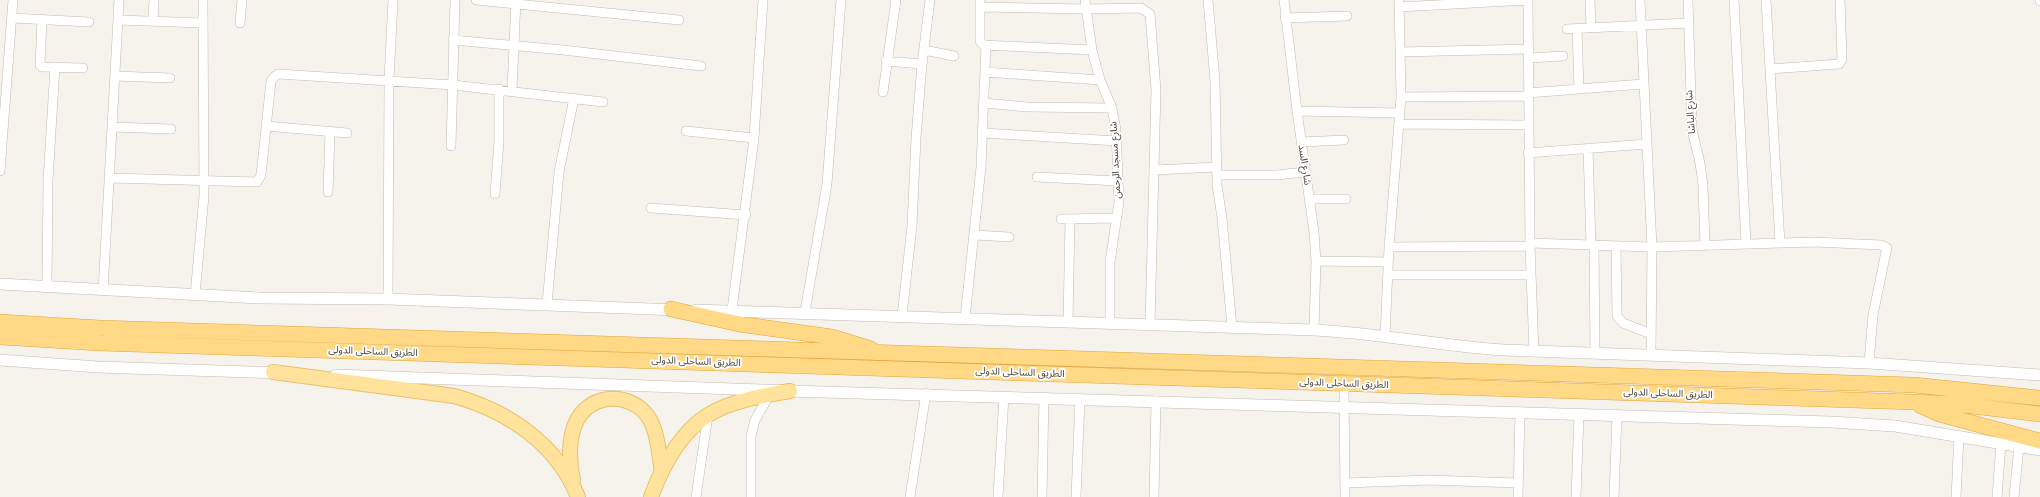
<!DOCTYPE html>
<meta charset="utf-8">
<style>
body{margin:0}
canvas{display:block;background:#f6f3ec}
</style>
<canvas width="2040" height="497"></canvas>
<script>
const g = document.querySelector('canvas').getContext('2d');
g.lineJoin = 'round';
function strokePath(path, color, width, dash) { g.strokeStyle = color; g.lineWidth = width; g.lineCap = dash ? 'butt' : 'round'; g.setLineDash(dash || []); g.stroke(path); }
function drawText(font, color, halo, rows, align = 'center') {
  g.font = font + ' "Nunito Sans","Noto Sans Arabic",sans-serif'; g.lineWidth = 3.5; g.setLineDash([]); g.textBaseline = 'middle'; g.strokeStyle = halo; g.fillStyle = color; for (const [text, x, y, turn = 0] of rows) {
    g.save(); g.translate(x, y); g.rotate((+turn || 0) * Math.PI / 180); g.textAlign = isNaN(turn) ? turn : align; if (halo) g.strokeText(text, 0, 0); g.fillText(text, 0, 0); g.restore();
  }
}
const minor = new Path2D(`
 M 476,0 L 679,20
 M 980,0 L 980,41 L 983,45 L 1092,50
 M 1085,0 L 1092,50 L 1100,80 L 1112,108 L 1116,130 L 1119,202 L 1110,262 L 1110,323
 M 1208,0 L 1215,81 L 1217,185 L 1222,218 L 1232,327
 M 1284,0 L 1297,111 L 1314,232 L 1316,261 L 1314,330
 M 1528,0 L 1530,246 L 1534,352
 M 1590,0 L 1591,28
 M 1640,0 L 1652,247 L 1651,355
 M 1688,0 L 1692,130 L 1700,163 L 1703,185 L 1705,246
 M 1734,0 L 1746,244
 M 1766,0 L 1780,243
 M 2040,0 L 2040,1
 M 980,7 L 1085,9 L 1141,8 L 1150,14 L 1156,90 L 1150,324
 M 1399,7 L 1528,0
 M 12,18 L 89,22
 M 1285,18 L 1347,16
 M 42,20 L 40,65 L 42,67 L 83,68
 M 118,20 L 203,23
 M 153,21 L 154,0
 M 240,23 L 242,0
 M 1577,28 L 1579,89
 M 1567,29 L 1688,23
 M 453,40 L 563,50 L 701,66
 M 924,50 L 954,56
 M 1401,52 L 1529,49
 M 1529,58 L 1563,56
 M 886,61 L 922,64
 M 1770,69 L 1839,64 L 1842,59 L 1840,0
 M 985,72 L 1100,80
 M 115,76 L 170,78
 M 512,90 L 516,0
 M 883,92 L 896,0
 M 1528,93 L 1643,84
 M 1401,97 L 1528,96
 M 984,103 L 1027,107 L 1112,108
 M 1297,111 L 1400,113
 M 1399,124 L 1528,125
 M 266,126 L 347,133
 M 112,127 L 171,129
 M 686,131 L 754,138
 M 983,133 L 1117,141
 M 1301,142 L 1344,140
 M 451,146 L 455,0
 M 1588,148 L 1591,245
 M 1528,153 L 1647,144
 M 1154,170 L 1217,167
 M 0,171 L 13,0
 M 1217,175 L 1277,175 L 1305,172
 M 1037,177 L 1118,181
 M 109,178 L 257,182 L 261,175 L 271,81 L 274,77 L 278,74 L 453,85 L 603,102
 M 328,192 L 330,131
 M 495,194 L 499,141 L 499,89
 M 1309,199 L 1346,199
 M 651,208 L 746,215
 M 1061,219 L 1117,218
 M 975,235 L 1009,237
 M 1530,243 L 1652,247 L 1814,242 L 1881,245 L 1887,248 L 1886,252 L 1873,315 L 1869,363
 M 1594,245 L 1595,354
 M 1616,246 L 1617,316 L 1623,323 L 1651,334
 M 1389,247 L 1530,246
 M 1316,261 L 1388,262
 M 1388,275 L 1531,275
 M 47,287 L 48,180 L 55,67
 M 103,291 L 119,0
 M 195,295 L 204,196 L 203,0
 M 388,299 L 389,80 L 393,0
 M 547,304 L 559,172 L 574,98
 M 732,310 L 754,138 L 763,0
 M 805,312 L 827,184 L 841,0
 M 902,316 L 912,226 L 916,138 L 922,64 L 930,0
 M 965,318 L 981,167 L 986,45
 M 1068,321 L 1070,219
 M 1385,336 L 1389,247 L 1401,97 L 1399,0
 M 1344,384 L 1345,497
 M 1345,483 L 1429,480 L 1517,483
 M 696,497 L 708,415
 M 751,497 L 751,436 L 755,420 L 770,394
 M 910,497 L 926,393
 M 998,497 L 1004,396
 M 1042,497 L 1044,397
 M 1076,497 L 1080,399
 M 1154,497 L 1156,401
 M 1518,497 L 1520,412
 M 1576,497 L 1579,414
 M 1614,497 L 1617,415
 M 1956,497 L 1959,436
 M 1997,497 L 2001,443
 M 2014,497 L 2019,446`);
const tertiary = new Path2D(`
 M 0,284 L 259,298 L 388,299 L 678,310
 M 695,310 L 1314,330 C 1378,333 1440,346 1504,350 L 1869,363 L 2040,375
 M 0,360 L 98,367 L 281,373
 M 336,375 L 790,391 L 1831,422 L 1895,426 L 2040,450`);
const primary = new Path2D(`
 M 273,372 L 454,396 C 508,411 557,444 578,497
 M 573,480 C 569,462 568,437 577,420 C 592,392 632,392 649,418 C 658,433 659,455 662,472
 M 651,497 C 662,467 680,433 708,415 C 730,401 765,395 790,391`);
const trunk = new Path2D(`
 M 671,309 L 739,324 L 832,337 L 871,349
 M 0,322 L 100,328 L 1914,385 L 2040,398
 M 0,337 L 99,343 L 1913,402 L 1955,404 L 2040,414
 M 1919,405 L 1939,414 L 2040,441`);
strokePath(minor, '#c2bbae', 10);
strokePath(tertiary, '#c2bbae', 12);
strokePath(primary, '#e6c16a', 16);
strokePath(trunk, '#e0a43c', 16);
strokePath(minor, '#fff', 9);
strokePath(tertiary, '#fff', 11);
strokePath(primary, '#ffe39c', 14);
strokePath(trunk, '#ffd985', 15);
drawText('10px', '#4b4439', '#fff', [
 ["شارع الباشا",1691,112,-94],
 ["شارع مسجد الرحمن",1116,160,-93],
 ["شارع السد",1304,165,81],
 ["الطريق الساحلى الدولى",373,352,2],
 ["الطريق الساحلى الدولى",696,362,2],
 ["الطريق الساحلى الدولى",1020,373,2],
 ["الطريق الساحلى الدولى",1344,384,2],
 ["الطريق الساحلى الدولى",1668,394,2]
]);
</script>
